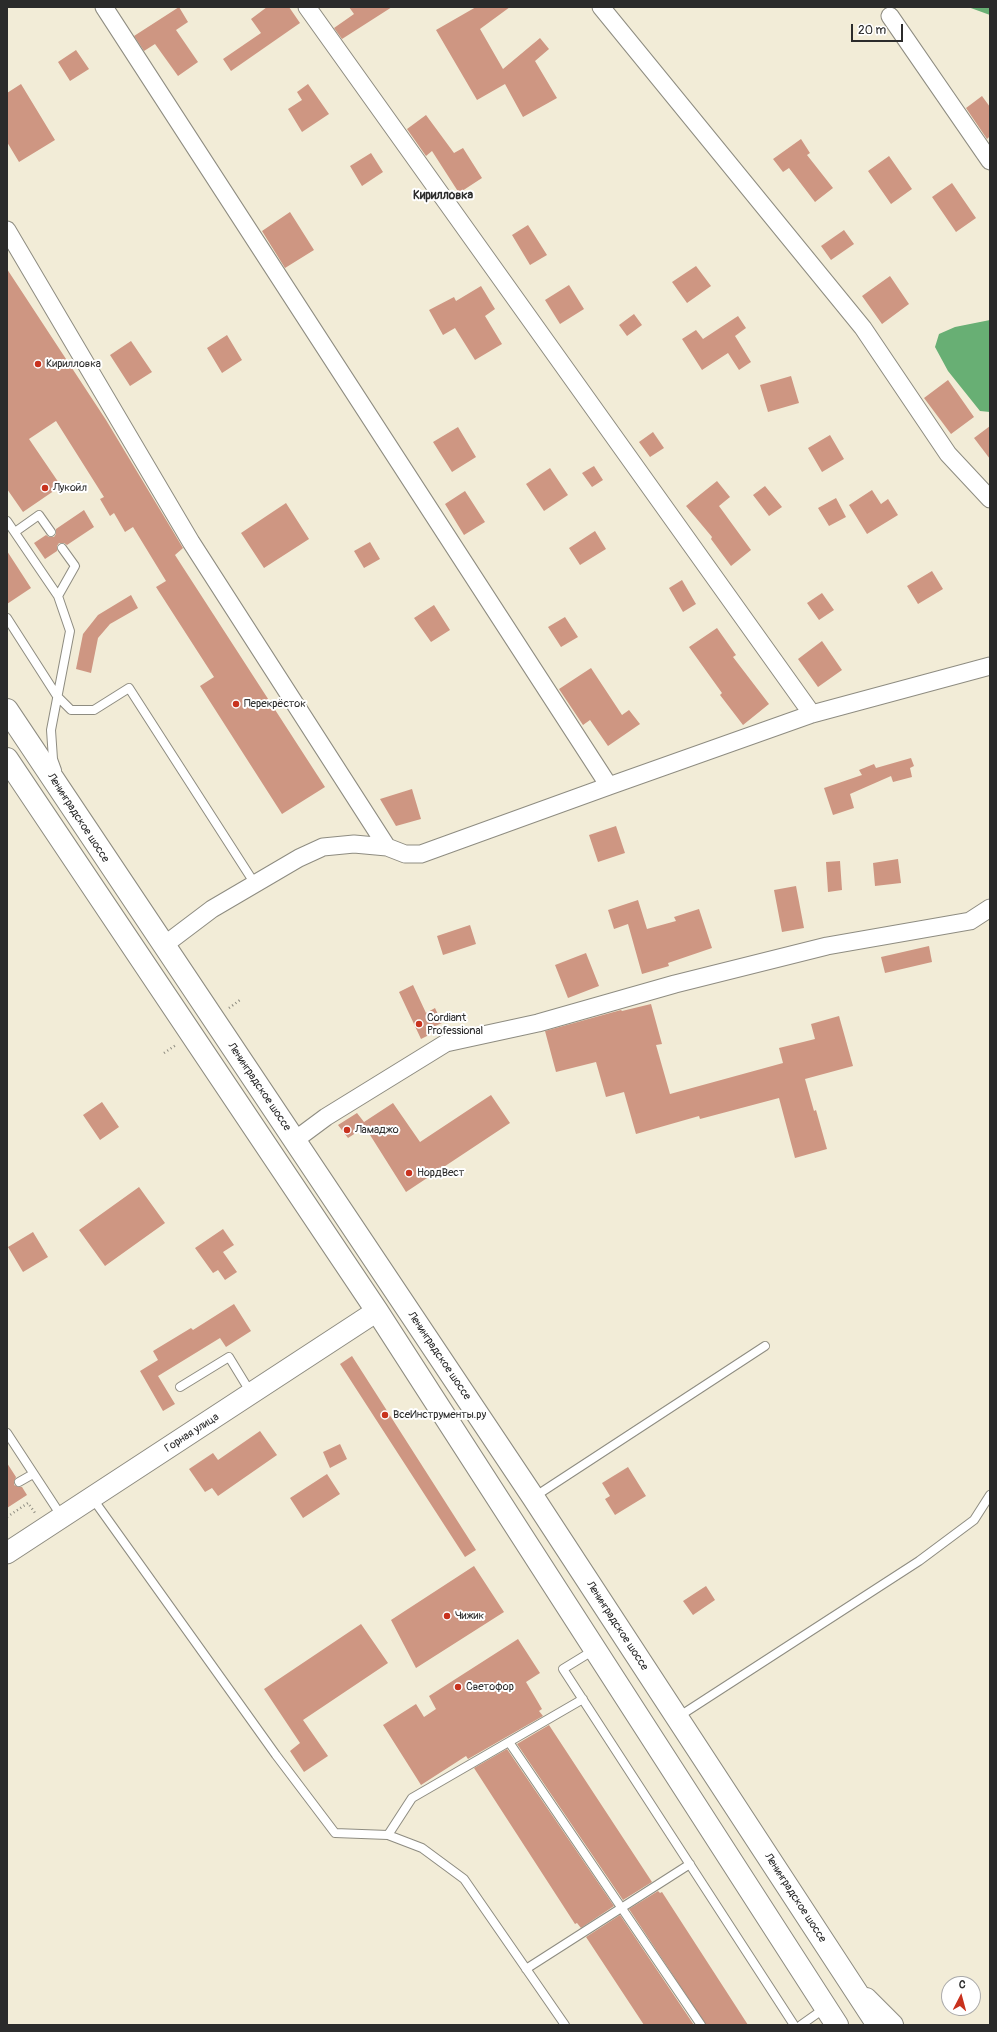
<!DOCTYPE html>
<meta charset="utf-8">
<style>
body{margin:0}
#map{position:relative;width:997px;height:2032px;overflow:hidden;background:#f2ecd7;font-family:Pangolin,sans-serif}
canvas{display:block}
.frame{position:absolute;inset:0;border:8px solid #2b2b2b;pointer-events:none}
.north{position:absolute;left:941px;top:1976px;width:40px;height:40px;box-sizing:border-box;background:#fff;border:1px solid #aaa;border-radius:50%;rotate:6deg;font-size:11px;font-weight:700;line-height:16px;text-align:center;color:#2b2b2b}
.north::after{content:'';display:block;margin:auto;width:14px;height:18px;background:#c8321e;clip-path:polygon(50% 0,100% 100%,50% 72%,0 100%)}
.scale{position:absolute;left:851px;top:24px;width:52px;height:18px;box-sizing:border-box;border:2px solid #2b2b2b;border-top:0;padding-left:5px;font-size:12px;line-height:14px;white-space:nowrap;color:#2b2b2b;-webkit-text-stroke:3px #fff;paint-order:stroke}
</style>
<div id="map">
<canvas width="997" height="2032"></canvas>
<div class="frame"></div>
<div class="north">С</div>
<div class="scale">20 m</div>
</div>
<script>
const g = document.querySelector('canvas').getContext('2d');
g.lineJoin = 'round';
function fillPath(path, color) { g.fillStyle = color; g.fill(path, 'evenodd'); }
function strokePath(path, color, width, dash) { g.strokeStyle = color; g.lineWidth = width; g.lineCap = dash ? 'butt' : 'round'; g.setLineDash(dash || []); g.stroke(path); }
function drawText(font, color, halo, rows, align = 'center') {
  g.font = font + ' Pangolin,sans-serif'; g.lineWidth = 4; g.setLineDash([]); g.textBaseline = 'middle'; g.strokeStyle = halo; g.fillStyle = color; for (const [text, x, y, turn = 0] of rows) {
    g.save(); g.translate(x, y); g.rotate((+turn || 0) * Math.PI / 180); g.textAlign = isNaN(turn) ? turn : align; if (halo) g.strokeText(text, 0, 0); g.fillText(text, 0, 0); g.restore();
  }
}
fillPath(new Path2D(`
 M 968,7 L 990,7 L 990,15 Z
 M 990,320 L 990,412 L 980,411 L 948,371 L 935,347 L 939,334 L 955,327 Z`), '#68af74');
fillPath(new Path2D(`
 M 179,7 L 188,22 L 176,30 L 198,62 L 178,76 L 155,44 L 144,51 L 134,36 Z
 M 267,7 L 289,7 L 300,23 L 231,71 L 223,59 L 261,33 L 251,19 Z
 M 349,7 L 392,7 L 342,39 L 334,28 L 354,14 Z
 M 476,7 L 510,7 L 480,29 L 503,69 L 540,38 L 549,49 L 535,61 L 557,98 L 523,117 L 505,84 L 477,100 L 436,30 Z
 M 76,50 L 89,69 L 70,81 L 58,62 Z
 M 21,84 L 55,140 L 19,162 L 7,142 L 7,93 Z
 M 308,84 L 329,114 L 302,132 L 288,109 L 302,100 L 297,92 Z
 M 982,96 L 990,107 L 990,136 L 987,139 L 966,108 Z
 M 426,115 L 454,153 L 463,148 L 482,178 L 459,193 L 432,151 L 426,156 L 407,129 Z
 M 801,139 L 810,153 L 807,155 L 833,188 L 815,202 L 789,168 L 783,172 L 773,159 Z
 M 371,153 L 383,172 L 362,186 L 350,166 Z
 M 889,156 L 912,189 L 891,204 L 868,171 Z
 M 952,183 L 976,218 L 956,232 L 932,197 Z
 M 290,212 L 314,250 L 285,268 L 262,231 Z
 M 528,225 L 547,255 L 530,265 L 512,235 Z
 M 844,230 L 854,244 L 831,260 L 821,246 Z
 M 696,266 L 711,286 L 687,303 L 672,282 Z
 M 7,269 L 106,420 L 183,548 L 175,555 L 325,787 L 282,814 L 200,686 L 214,677 L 156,587 L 166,581 L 133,527 L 125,532 L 114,513 L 110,516 L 100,499 L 104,497 L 56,421 L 29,439 L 61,486 L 23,512 L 7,489 Z
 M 890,276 L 909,304 L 882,324 L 862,296 Z
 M 569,285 L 584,309 L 560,324 L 545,300 Z
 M 481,286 L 495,309 L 485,316 L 502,344 L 475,360 L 455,328 L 443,335 L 429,310 L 454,297 L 456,301 Z
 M 634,314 L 642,325 L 627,336 L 619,325 Z
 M 738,316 L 746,328 L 735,336 L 751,362 L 739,370 L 728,353 L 702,370 L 682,339 L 696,330 L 703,339 Z
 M 227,335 L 242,360 L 222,373 L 207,348 Z
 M 131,341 L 152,372 L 130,386 L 110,355 Z
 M 791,376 L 799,403 L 768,412 L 760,385 Z
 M 948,380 L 974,417 L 951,434 L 924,398 Z
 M 990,426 L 990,459 L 974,438 Z
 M 458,427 L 476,457 L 452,472 L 433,442 Z
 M 653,432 L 664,448 L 650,457 L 639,442 Z
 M 830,435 L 844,459 L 822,472 L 808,448 Z
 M 594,466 L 603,480 L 592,487 L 582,473 Z
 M 550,468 L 568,495 L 544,511 L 526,484 Z
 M 717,481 L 730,497 L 719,506 L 751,550 L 731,566 L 711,539 L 712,537 L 686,506 Z
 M 765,486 L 782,507 L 769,516 L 753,495 Z
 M 872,490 L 881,504 L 888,499 L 898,515 L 867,534 L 849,505 Z
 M 465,491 L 485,522 L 464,535 L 445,504 Z
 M 836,498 L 846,517 L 829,526 L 818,508 Z
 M 286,503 L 309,539 L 264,568 L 241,533 Z
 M 84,510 L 94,527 L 67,545 L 64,543 L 59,543 L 57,546 L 57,551 L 45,559 L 34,543 L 46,535 L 49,537 L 54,537 L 56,534 L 56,529 Z
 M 595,531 L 606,549 L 580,565 L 569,548 Z
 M 370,542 L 380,559 L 364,568 L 354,551 Z
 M 7,551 L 31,588 L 7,604 Z
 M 932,571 L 943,589 L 918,604 L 907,586 Z
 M 682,580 L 696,604 L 683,612 L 669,588 Z
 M 822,593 L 834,610 L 819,620 L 807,603 Z
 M 131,595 L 138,608 L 110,624 L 98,638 L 91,673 L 76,669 L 83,634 L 98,615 Z
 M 434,605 L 450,630 L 431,642 L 414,618 Z
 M 565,617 L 578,637 L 561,647 L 548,627 Z
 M 717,628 L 736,655 L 733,657 L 769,704 L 743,725 L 720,695 L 722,693 L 689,647 Z
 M 822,641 L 842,670 L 818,687 L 798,659 Z
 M 591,668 L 622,715 L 629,710 L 640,724 L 608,746 L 590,720 L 583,725 L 559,689 Z
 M 911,758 L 914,766 L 910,768 L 912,777 L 893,782 L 891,776 L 850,794 L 854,808 L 833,815 L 824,788 L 862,775 L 859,770 L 874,764 L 876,768 Z
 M 412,789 L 421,819 L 396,826 L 380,799 Z
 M 616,826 L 625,853 L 598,862 L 589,835 Z
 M 898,859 L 901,883 L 875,886 L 873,863 Z
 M 840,861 L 842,890 L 828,892 L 826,862 Z
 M 796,886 L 804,928 L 782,932 L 774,890 Z
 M 638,900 L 647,929 L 676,921 L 674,917 L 699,909 L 712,948 L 668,963 L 669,966 L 642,974 L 628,924 L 614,929 L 608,910 Z
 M 470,925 L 476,944 L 443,955 L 437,936 Z
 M 929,946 L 932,962 L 885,973 L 881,957 Z
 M 586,953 L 599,986 L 568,998 L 555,965 Z
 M 413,985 L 426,1013 L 435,1008 L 442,1023 L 433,1027 L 435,1032 L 421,1039 L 399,992 Z
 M 651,1004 L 662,1044 L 656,1045 L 670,1094 L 783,1063 L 779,1048 L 815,1039 L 811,1024 L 839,1016 L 853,1066 L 805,1079 L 814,1111 L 816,1110 L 827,1149 L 795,1158 L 779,1098 L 700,1119 L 699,1116 L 636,1134 L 624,1092 L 606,1097 L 596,1062 L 556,1072 L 545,1031 L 621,1010 L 622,1011 Z
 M 491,1095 L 510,1123 L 406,1192 L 365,1127 L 348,1138 L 338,1125 L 357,1113 L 364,1122 L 393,1103 L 420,1142 Z
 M 102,1102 L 119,1127 L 100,1140 L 83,1115 Z
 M 139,1187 L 165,1223 L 105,1266 L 79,1230 Z
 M 223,1229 L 234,1245 L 223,1252 L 237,1272 L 225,1280 L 218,1270 L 213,1273 L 195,1248 Z
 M 33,1232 L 48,1257 L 23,1272 L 8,1247 Z
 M 234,1304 L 251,1331 L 226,1347 L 220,1338 L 158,1376 L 175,1404 L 163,1411 L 140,1371 L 158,1360 L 153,1351 L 191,1328 L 193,1330 Z
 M 352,1356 L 476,1550 L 465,1557 L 340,1364 Z
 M 260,1431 L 277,1455 L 218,1496 L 212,1488 L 205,1492 L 189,1469 L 213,1453 L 218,1460 Z
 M 340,1444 L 347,1459 L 330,1468 L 323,1452 Z
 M 7,1463 L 16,1477 L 14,1482 L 14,1485 L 19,1487 L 22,1487 L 27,1495 L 7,1508 Z
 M 628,1467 L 646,1496 L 615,1515 L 605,1499 L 610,1496 L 602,1483 Z
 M 327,1474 L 340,1494 L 303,1518 L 290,1498 Z
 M 474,1566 L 504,1612 L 416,1668 L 391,1620 Z
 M 706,1586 L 715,1600 L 693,1615 L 683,1601 Z
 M 361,1624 L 388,1663 L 303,1720 L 328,1756 L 304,1772 L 290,1751 L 300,1743 L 264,1689 Z
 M 518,1639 L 540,1673 L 526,1682 L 542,1709 L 539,1711 L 543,1716 L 468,1759 L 466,1756 L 421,1785 L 383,1725 L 416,1704 L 424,1717 L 436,1709 L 429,1696 Z
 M 549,1725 L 652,1882 L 623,1900 L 517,1744 Z
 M 507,1749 L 614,1906 L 581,1928 L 577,1923 L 575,1924 L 474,1768 Z
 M 658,1891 L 660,1893 L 662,1892 L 748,2025 L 706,2025 L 629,1909 Z
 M 620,1915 L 694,2025 L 644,2025 L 586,1937 Z`), '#ce9682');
const service = new Path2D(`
 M 7,521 L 58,596 L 70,631 L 51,730 L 53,759 L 57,770
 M 15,532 L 39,515 L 51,532
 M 58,596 L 75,566 L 62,548
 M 7,618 L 57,696 L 71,710 L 94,710 L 129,688 L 255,884
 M 180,1387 L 229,1357 L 251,1393
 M 7,1433 L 62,1517
 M 19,1482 L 33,1474
 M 534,1497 L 765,1346
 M 93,1499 L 276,1755 L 335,1833 L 388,1835 L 422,1848 L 464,1879 L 565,2025
 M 594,1650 L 563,1669 L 794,2025
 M 678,1717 L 919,1561 L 974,1520 L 990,1495
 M 509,1742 L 701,2025
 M 388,1835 L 412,1798 L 583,1699
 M 526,1969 L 690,1864
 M 801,2025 L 825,2008`);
const minor = new Path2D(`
 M 307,7 L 812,714
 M 601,7 L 863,328 L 948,454 L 990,499
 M 890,16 L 990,161
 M 7,230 L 191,542 L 387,847 L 405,854 L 421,854 L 609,786 L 104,7
 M 609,786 L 812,714 L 990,666
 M 163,946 L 212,909 L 299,858 L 323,847 L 354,844 L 387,847
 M 295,1140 L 326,1117 L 446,1043 L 538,1023 L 675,984 L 827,946 L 970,921 L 990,908`);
const tertiary = new Path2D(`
 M 7,1553 L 377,1311`);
const primary = new Path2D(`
 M 866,1999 L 892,2025`);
const trunk = new Path2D(`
 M 7,710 L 533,1497 L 878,2025
 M 7,759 L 377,1311 L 837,2025`);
strokePath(service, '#8e8c81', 10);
strokePath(minor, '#8e8c81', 19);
strokePath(tertiary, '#8e8c81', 23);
strokePath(primary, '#8e8c81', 24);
strokePath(trunk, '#8e8c81', 24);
strokePath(new Path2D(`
 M 229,1008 L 240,1000
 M 164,1053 L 176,1045
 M 7,1517 L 28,1503 L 35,1513`), '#8e8c81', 2.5, [1, 3]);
strokePath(service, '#fff', 8);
strokePath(minor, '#fff', 17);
strokePath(tertiary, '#fff', 21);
strokePath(primary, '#fff', 22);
strokePath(trunk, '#fff', 22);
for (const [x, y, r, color] of [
 [38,364,4,"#c8321e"],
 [45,488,4,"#c8321e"],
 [236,704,4,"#c8321e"],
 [419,1024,4,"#c8321e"],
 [347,1130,4,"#c8321e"],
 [409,1173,4,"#c8321e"],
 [385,1415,4,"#c8321e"],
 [447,1616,4,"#c8321e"],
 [458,1687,4,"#c8321e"]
]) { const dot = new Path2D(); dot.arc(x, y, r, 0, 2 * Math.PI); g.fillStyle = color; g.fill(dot); strokePath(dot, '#fff', 1.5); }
drawText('11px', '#2b2b2b', '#fff', [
 ["Кирилловка",46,364],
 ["Лукойл",53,488],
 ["Перекрёсток",244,704],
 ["Cordiant",427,1018],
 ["Professional",427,1031],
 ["Ламаджо",355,1130],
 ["НордВест",417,1173],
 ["ВсеИнструменты.ру",393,1415],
 ["Чижик",455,1616],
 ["Светофор",466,1687]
], 'left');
drawText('11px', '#2b2b2b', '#fff', [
 ["Ленинградское шоссе",78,818,57],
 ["Ленинградское шоссе",259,1087,56],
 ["Ленинградское шоссе",439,1356,56],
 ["Горная улица",192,1433,-33],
 ["Ленинградское шоссе",617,1626,57],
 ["Ленинградское шоссе",795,1898,57]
]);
drawText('bold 12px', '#2b2b2b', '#fff', [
 ["Кирилловка",443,196]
]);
</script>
